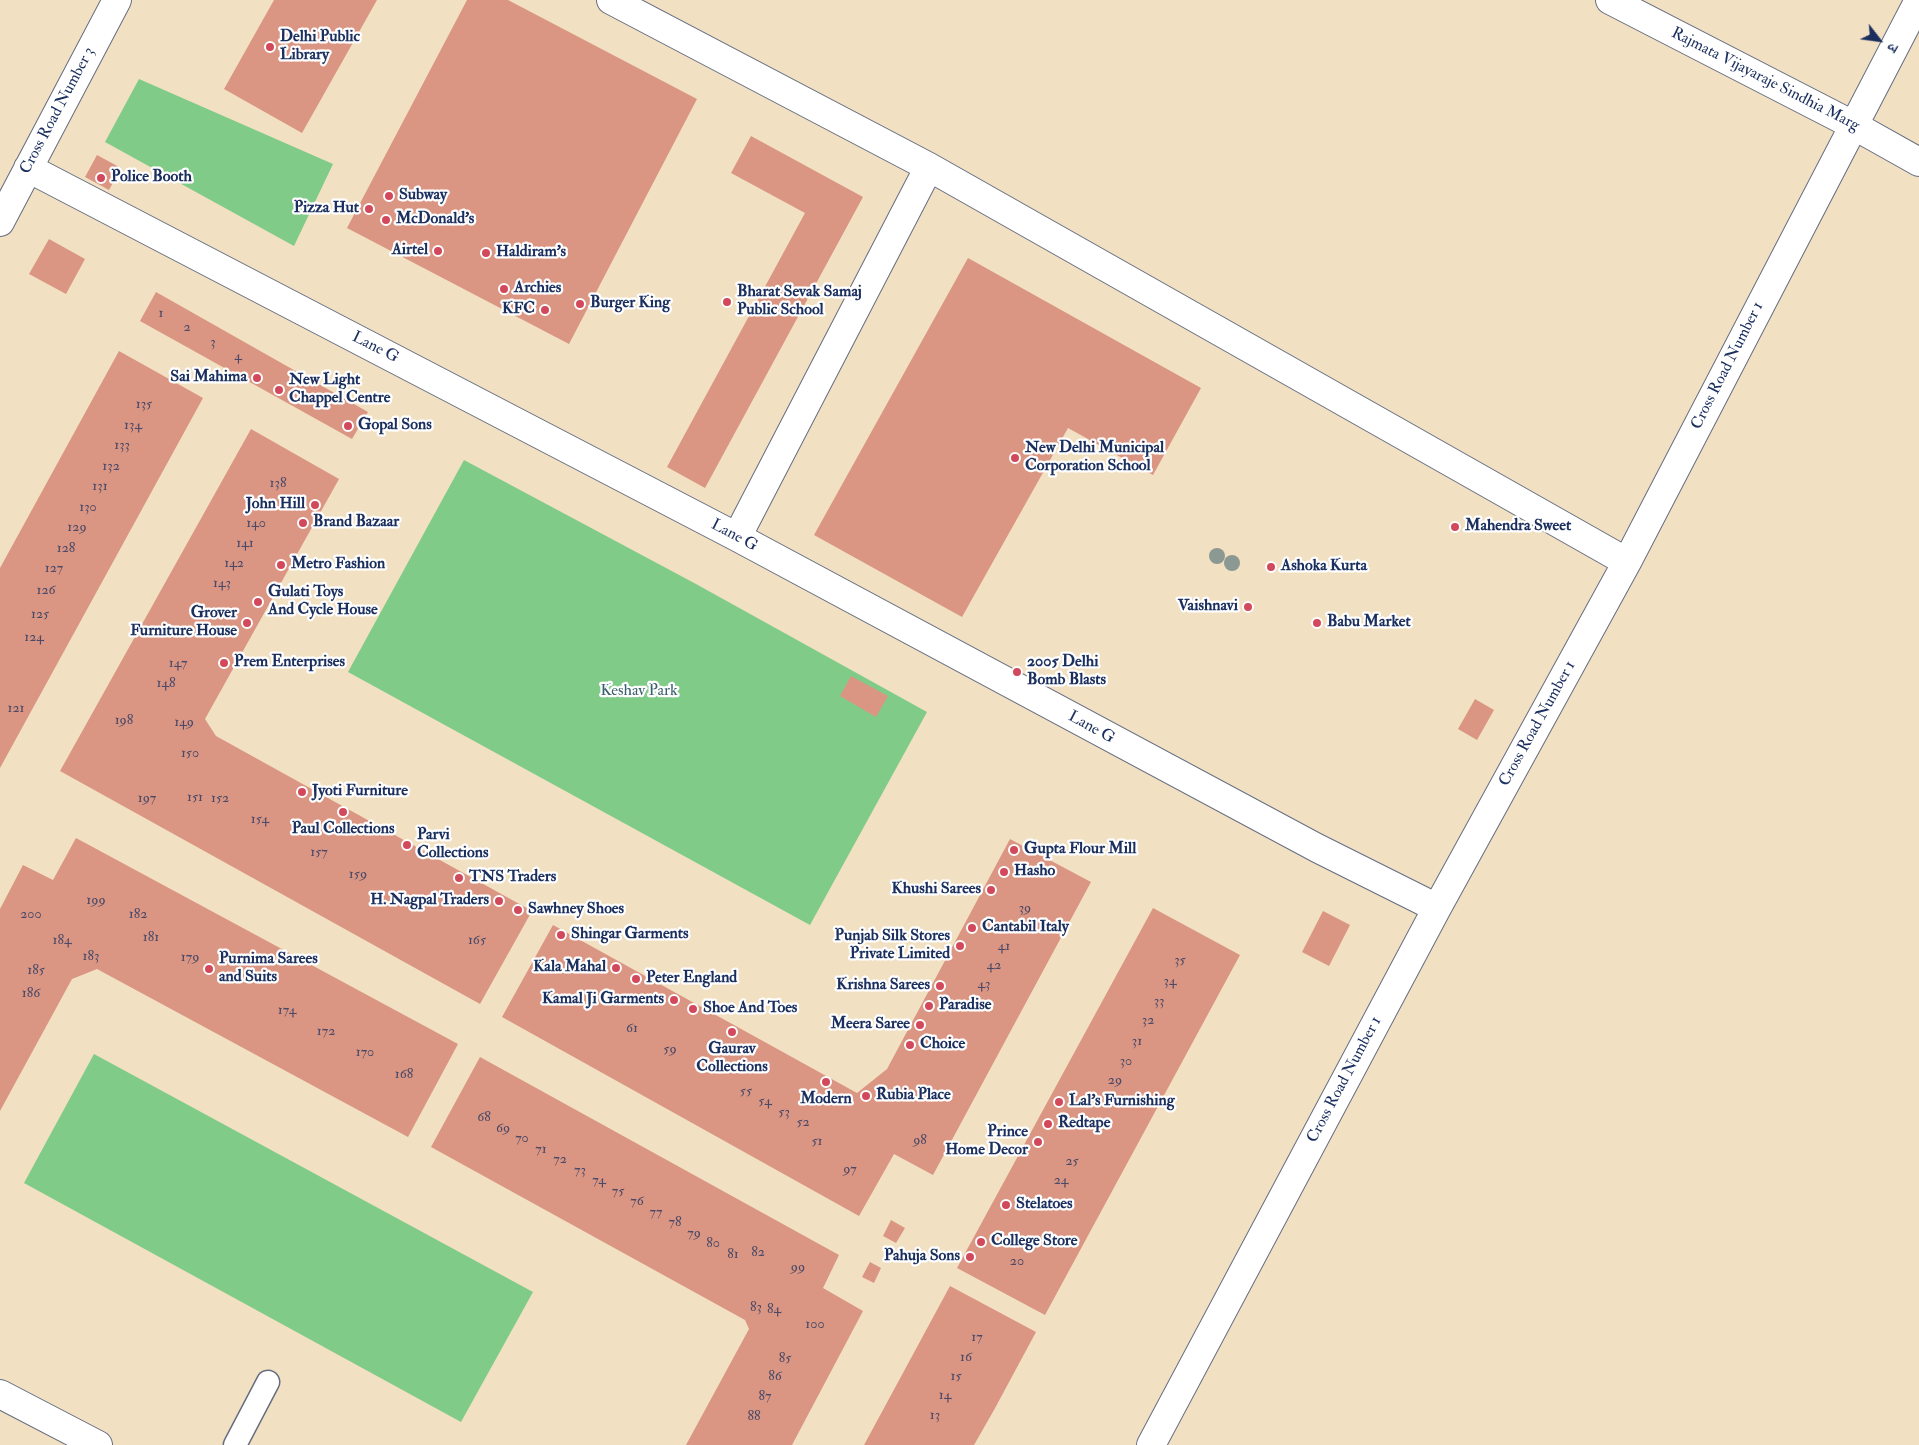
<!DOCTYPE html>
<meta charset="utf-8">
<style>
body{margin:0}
#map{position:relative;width:1919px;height:1445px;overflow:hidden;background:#f1e0c2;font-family:"IM FELL Double Pica","Noto Serif Devanagari",serif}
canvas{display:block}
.north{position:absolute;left:1854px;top:15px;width:50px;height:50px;-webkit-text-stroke:4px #fff;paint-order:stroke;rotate:120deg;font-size:14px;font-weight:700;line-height:20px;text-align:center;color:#1b2f5e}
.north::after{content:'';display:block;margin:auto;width:18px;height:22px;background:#1b2f5e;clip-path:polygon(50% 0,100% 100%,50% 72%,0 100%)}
</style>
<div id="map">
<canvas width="1919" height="1445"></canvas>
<div class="north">उ</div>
</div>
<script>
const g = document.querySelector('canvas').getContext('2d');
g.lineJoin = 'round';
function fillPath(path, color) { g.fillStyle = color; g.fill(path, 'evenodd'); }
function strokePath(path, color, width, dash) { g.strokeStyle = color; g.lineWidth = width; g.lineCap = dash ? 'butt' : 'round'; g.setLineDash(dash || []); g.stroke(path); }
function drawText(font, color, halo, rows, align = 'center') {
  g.font = font + ' "IM FELL Double Pica",serif'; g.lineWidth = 4.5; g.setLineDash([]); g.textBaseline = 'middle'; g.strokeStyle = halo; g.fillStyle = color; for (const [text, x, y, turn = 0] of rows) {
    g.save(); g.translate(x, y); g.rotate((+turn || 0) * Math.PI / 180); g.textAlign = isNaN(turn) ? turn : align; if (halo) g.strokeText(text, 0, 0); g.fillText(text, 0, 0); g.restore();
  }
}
fillPath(new Path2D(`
 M 139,79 L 333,164 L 294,246 L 105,142 Z
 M 464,460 L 696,584 L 927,712 L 810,925 L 348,672 Z
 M 94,1054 L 533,1292 L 461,1422 L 24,1183 Z`), '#81cb88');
fillPath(new Path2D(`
 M 274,0 L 377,0 L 302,133 L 224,89 Z
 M 467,0 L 508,0 L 697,99 L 569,344 L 347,228 Z
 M 751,136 L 863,197 L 705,488 L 667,467 L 805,213 L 731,173 Z
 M 97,155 L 121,168 L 109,190 L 85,177 Z
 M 49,239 L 85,259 L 66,294 L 29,274 Z
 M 968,258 L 1201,388 L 1153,475 L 1068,428 L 962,617 L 814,535 Z
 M 156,292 L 368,412 L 352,439 L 140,321 Z
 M 119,351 L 203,398 L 0,768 L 0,568 Z
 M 251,429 L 339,479 L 205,719 L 216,736 L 532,911 L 480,1004 L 60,771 Z
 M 851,676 L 888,696 L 876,717 L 840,696 Z
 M 1475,699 L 1494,710 L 1477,740 L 1458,729 Z
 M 76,838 L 458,1044 L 408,1137 L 97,969 L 72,979 L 0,1111 L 0,909 L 23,865 L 53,880 Z
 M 1010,839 L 1091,882 L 933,1175 L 894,1154 L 859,1216 L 502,1017 L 553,925 L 857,1093 L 887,1069 Z
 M 1153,908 L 1240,955 L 1045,1315 L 957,1268 Z
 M 1323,911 L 1350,925 L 1329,966 L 1302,952 Z
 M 480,1057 L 839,1255 L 823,1288 L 863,1311 L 792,1445 L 686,1445 L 749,1329 L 745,1320 L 431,1147 Z
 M 891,1220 L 905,1228 L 896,1243 L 883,1236 Z
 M 870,1262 L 881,1268 L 874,1283 L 862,1277 Z
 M 950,1286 L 1036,1332 L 994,1410 L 974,1445 L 864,1445 Z`), '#da9683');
const service = new Path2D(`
 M 235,1445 L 268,1382`);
const minor = new Path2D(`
 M 611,0 L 929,167 L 737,537
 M 1610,0 L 1853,125 L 1919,162
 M 929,167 L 1627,562
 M 28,168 L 737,537 L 1317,848 L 1437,908
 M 0,222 L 117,0
 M 0,1394 L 98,1445
 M 1151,1445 L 1437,908 L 1627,562 L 1919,0`);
strokePath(service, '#666d81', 25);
strokePath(minor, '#666d81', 30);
strokePath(service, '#fff', 22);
strokePath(minor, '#fff', 28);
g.fillStyle = '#8c9892';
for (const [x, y] of [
 [1217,556],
 [1232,563]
]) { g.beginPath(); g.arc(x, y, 8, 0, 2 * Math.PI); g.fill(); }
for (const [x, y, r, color] of [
 [270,47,5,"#d1495b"],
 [101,178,5,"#d1495b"],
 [389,196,5,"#d1495b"],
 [369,209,5,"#d1495b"],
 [386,220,5,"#d1495b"],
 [438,251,5,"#d1495b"],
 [486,253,5,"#d1495b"],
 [504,289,5,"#d1495b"],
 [727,302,5,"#d1495b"],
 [580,304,5,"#d1495b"],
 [545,310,5,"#d1495b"],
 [257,378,5,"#d1495b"],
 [279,390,5,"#d1495b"],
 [348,426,5,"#d1495b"],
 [1015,458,5,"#d1495b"],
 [315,505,5,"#d1495b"],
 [303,523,5,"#d1495b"],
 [1455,527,5,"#d1495b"],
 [281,565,5,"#d1495b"],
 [1271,567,5,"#d1495b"],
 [258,602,5,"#d1495b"],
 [1248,607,5,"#d1495b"],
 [247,623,5,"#d1495b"],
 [1317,623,5,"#d1495b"],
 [224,663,5,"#d1495b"],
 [1017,672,5,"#d1495b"],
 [302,792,5,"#d1495b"],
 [343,812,5,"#d1495b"],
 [407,845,5,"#d1495b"],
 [1014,850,5,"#d1495b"],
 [1004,872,5,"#d1495b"],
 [459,878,5,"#d1495b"],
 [991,890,5,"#d1495b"],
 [499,901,5,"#d1495b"],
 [518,910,5,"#d1495b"],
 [972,928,5,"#d1495b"],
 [561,935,5,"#d1495b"],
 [960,946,5,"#d1495b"],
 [616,968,5,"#d1495b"],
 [209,969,5,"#d1495b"],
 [636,979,5,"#d1495b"],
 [940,986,5,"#d1495b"],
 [674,1000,5,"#d1495b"],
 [929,1006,5,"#d1495b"],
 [693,1009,5,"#d1495b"],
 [920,1025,5,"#d1495b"],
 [732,1032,5,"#d1495b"],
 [910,1045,5,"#d1495b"],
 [826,1082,5,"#d1495b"],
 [866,1096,5,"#d1495b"],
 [1059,1102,5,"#d1495b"],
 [1048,1124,5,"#d1495b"],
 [1038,1142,5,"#d1495b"],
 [1006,1205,5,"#d1495b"],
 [981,1242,5,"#d1495b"],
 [970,1257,5,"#d1495b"]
]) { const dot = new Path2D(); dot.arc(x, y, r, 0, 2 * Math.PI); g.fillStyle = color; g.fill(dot); strokePath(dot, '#fff', 2); }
drawText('14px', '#4b4967', null, [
 ["1",161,314],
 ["2",187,328],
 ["3",213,343],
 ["4",238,357],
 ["135",144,405],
 ["134",133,426],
 ["133",122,446],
 ["132",111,467],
 ["138",278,484],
 ["131",100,487],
 ["130",88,508],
 ["140",256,524],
 ["129",77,528],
 ["141",245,544],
 ["128",66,549],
 ["142",234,564],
 ["127",54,569],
 ["143",222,584],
 ["126",46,591],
 ["125",40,615],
 ["124",34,638],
 ["147",178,664],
 ["148",166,684],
 ["121",16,709],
 ["198",124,721],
 ["149",184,723],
 ["150",190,754],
 ["151",195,798],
 ["197",147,799],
 ["152",220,799],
 ["154",260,820],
 ["157",319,853],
 ["159",358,875],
 ["199",96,901],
 ["39",1025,909],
 ["200",31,915],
 ["182",138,915],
 ["181",151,938],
 ["184",62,941],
 ["165",477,941],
 ["41",1004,947],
 ["183",91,957],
 ["179",190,958],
 ["35",1180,961],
 ["42",994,966],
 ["185",36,971],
 ["34",1170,982],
 ["43",984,985],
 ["186",31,994],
 ["33",1159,1002],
 ["174",287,1011],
 ["32",1148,1021],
 ["61",632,1029],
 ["172",326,1032],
 ["31",1137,1042],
 ["59",670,1050],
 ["170",365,1053],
 ["30",1126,1062],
 ["168",404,1075],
 ["29",1115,1081],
 ["55",746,1092],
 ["54",765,1102],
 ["53",784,1113],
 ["68",484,1118],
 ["52",803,1123],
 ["69",503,1129],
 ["70",522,1139],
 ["98",920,1141],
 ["51",817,1142],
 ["71",541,1150],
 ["72",560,1160],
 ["25",1072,1162],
 ["97",850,1170],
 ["73",580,1171],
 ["74",599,1181],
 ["24",1061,1181],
 ["75",618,1192],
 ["76",637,1202],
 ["77",656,1213],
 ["78",675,1223],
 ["79",694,1234],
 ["80",713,1244],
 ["82",758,1253],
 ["81",733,1255],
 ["20",1017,1262],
 ["99",798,1268],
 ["83",756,1308],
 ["84",774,1310],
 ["100",815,1325],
 ["17",977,1338],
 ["16",966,1358],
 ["85",785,1359],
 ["86",775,1377],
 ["15",956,1377],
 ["14",945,1396],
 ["87",765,1397],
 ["13",935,1416],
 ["88",754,1417]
]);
drawText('bold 16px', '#1b2f5e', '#fff', [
 ["Delhi Public",280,38],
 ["Library",280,56],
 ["Police Booth",111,178],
 ["Subway",399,196],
 ["Pizza Hut",359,209,"right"],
 ["McDonald's",396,220],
 ["Airtel",428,251,"right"],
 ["Haldiram's",496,253],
 ["Archies",514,289],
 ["Bharat Sevak Samaj",737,293],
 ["Public School",737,311],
 ["Burger King",590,304],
 ["KFC",535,310,"right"],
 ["Sai Mahima",247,378,"right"],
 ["New Light",289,381],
 ["Chappel Centre",289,399],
 ["Gopal Sons",358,426],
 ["New Delhi Municipal",1025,449],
 ["Corporation School",1025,467],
 ["John Hill",305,505,"right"],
 ["Brand Bazaar",313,523],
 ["Mahendra Sweet",1465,527],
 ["Metro Fashion",291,565],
 ["Ashoka Kurta",1281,567],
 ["Gulati Toys",268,593],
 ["And Cycle House",268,611],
 ["Vaishnavi",1238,607,"right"],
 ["Grover",237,614,"right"],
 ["Furniture House",237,632,"right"],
 ["Babu Market",1327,623],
 ["Prem Enterprises",234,663],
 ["2005 Delhi",1027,663],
 ["Bomb Blasts",1027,681],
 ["Jyoti Furniture",312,792],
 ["Paul Collections",343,830,"center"],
 ["Parvi",417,836],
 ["Collections",417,854],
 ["Gupta Flour Mill",1024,850],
 ["Hasho",1014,872],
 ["TNS Traders",469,878],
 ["Khushi Sarees",981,890,"right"],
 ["H. Nagpal Traders",489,901,"right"],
 ["Sawhney Shoes",528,910],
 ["Cantabil Italy",982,928],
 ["Shingar Garments",571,935],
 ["Punjab Silk Stores",950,937,"right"],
 ["Private Limited",950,955,"right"],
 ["Purnima Sarees",219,960],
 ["and Suits",219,978],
 ["Kala Mahal",606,968,"right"],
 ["Peter England",646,979],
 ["Krishna Sarees",930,986,"right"],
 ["Kamal Ji Garments",664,1000,"right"],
 ["Paradise",939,1006],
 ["Shoe And Toes",703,1009],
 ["Meera Saree",910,1025,"right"],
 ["Choice",920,1045],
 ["Gaurav",732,1050,"center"],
 ["Collections",732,1068,"center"],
 ["Rubia Place",876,1096],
 ["Modern",826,1100,"center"],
 ["Lal's Furnishing",1069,1102],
 ["Redtape",1058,1124],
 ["Prince",1028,1133,"right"],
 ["Home Decor",1028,1151,"right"],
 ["Stelatoes",1016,1205],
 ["College Store",991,1242],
 ["Pahuja Sons",960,1257,"right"]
], 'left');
drawText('16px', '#1b2f5e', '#fff', [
 ["Rajmata Vijayaraje Sindhia Marg",1765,80,27],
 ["Cross Road Number 3",58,111,-62],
 ["Lane G",375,348,27],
 ["Cross Road Number 1",1728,366,-63],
 ["Lane G",734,536,28],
 ["Cross Road Number 1",1538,724,-61],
 ["Lane G",1091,728,29],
 ["Cross Road Number 1",1345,1080,-62]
]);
drawText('16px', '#3a5e6b', '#fff', [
 ["Keshav Park",639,692]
]);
</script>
